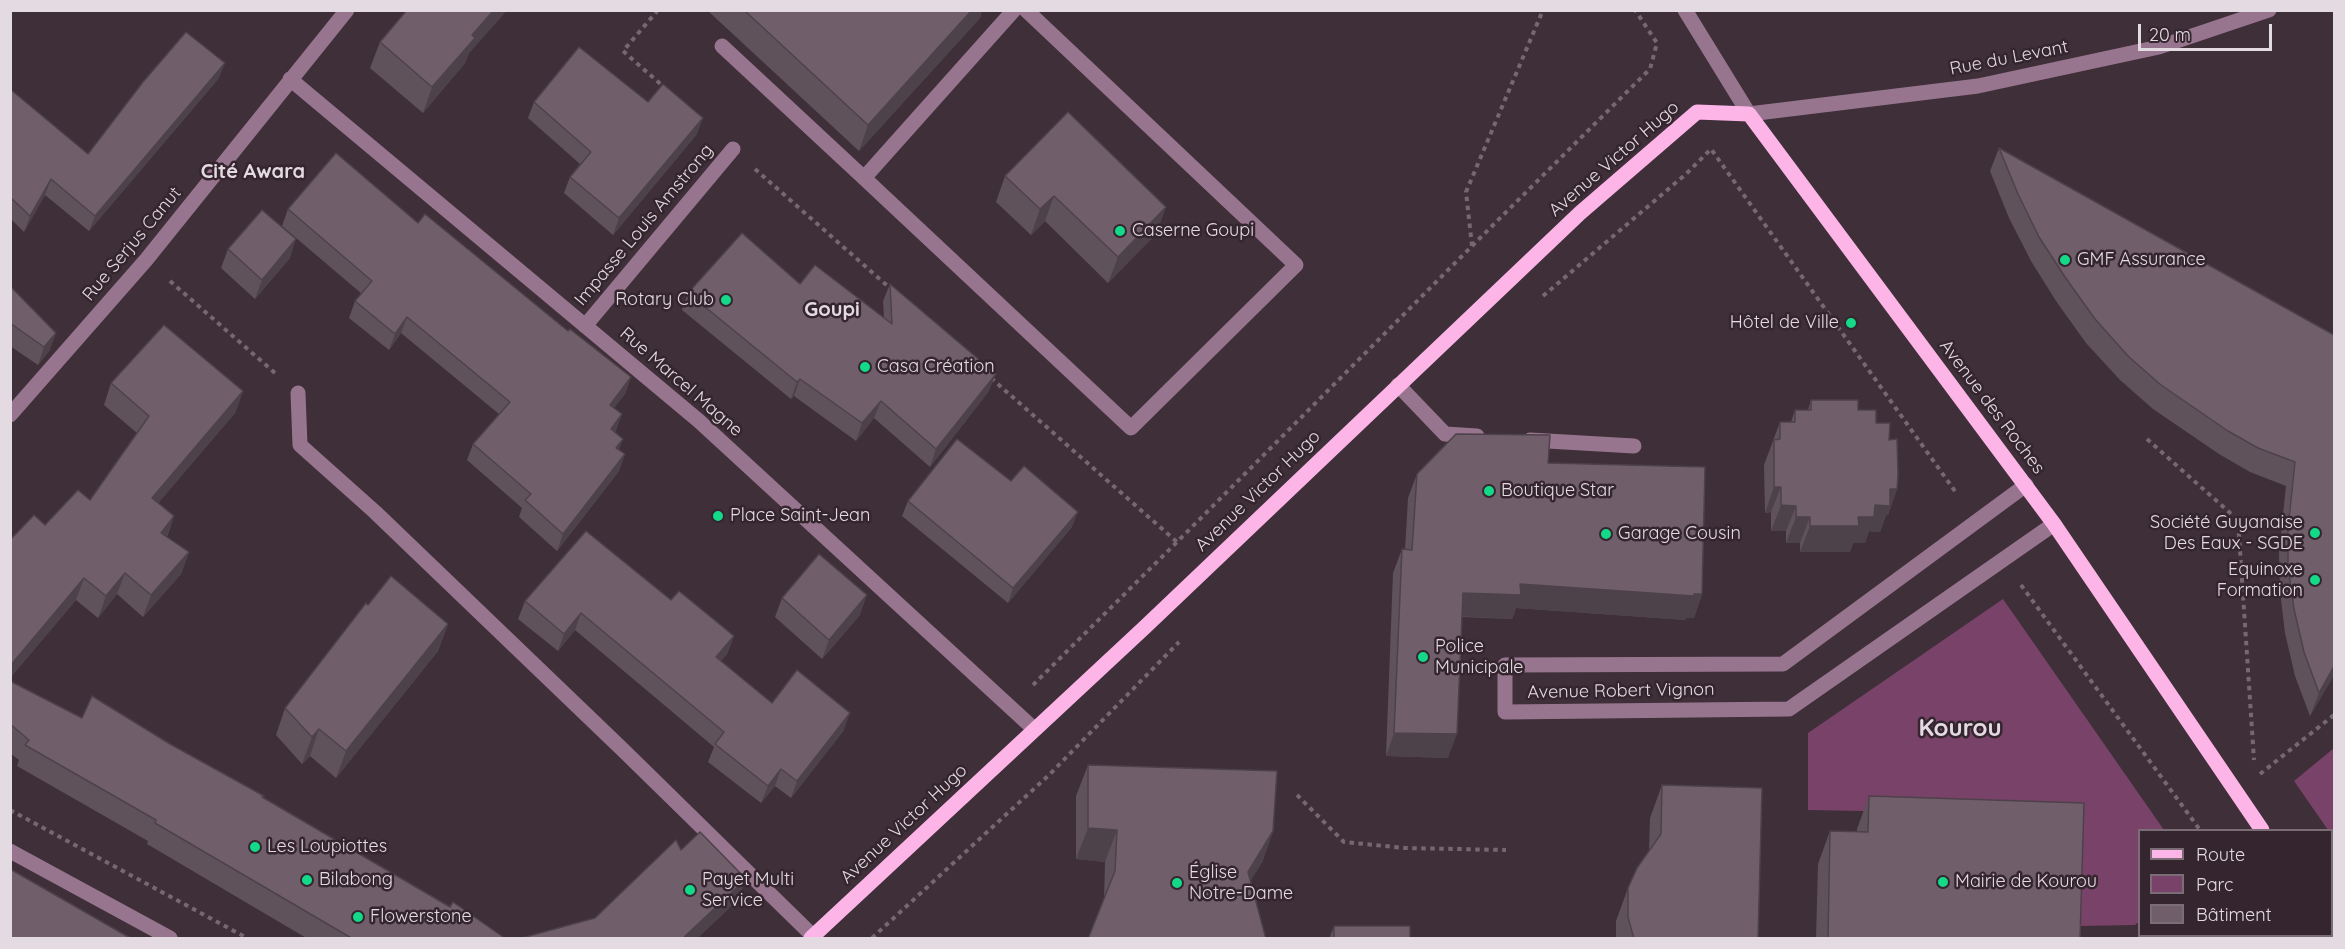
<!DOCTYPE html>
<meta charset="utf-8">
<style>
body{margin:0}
#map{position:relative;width:2345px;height:949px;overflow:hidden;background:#3e2f39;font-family:Quicksand,sans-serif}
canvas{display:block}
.frame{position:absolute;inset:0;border:12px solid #e4dae1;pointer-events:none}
.legend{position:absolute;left:2138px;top:829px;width:195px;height:108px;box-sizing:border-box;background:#34252f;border:2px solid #7a6d76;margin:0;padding:8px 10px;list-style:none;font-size:18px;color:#e4dae1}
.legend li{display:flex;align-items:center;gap:12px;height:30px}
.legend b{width:30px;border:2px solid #7a6d76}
.scale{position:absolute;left:2138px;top:24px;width:134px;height:27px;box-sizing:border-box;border:3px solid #e4dae1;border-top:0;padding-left:8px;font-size:18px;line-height:21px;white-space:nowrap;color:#e4dae1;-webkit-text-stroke:4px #34252f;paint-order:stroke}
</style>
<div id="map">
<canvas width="2345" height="949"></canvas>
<div class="frame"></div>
<ul class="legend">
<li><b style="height:8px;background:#fdb4e7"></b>Route</li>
<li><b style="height:16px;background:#784269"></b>Parc</li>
<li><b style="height:16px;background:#705f6a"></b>Bâtiment</li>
</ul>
<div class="scale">20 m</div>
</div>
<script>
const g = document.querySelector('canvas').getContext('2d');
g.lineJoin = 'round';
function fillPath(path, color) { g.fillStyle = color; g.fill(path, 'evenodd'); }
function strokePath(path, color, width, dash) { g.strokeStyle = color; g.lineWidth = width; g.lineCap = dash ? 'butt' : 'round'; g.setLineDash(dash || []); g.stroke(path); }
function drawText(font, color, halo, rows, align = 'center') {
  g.font = font + ' Quicksand,sans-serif'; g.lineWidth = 5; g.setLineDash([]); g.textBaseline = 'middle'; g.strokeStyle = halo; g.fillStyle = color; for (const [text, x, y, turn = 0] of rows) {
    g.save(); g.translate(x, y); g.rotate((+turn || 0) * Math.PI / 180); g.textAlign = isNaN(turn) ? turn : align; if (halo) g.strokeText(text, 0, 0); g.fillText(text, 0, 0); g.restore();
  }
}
fillPath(new Path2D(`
 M 2003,599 L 2164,830 L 2140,830 L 2139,922 L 2135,925 L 2079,926 L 2081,815 L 1808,810 L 1808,733 Z
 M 2334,748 L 2334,840 L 2332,830 L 2328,830 L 2294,781 Z`), '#784269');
strokePath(new Path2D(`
 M 658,10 L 623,51 L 665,88
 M 755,169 L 891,289
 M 1472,246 L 1650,69 L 1657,43 L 1635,10
 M 170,281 L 275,373
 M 1543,296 L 1686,174 L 1711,149 L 1957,494
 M 991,378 L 1177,542 L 1472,246 L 1466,192 L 1543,10
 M 2147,439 L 2238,520 L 2254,760
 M 2021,585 L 2200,830
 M 1033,685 L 1177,542
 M 2260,774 L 2334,715
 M 1297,795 L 1344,842 L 1405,848 L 1506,850
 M 10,810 L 247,938
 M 2332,888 L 2334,893
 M 2276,936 L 2278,938
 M 872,938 L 1049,775 L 1179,642`), '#766871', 4, [4.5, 4.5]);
strokePath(new Path2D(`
 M 1014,10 L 864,178 L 1131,428 L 1296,265 L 1026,10
 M 1685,10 L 1749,114 L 1978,86 L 2159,47 L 2269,10
 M 722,46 L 864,178
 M 290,79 L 699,421 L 1034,729
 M 585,326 L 733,149
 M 1398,385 L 1445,434 L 1477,436
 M 298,393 L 300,445 L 375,512 L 622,749 L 813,936
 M 10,415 L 146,260 L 347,10
 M 1530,440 L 1634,446
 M 2026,485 L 1783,664 L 1505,665 L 1505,712 L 1789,709 L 2054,524
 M 10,851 L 170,938`), '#98758e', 15);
strokePath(new Path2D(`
 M 2332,933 L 2334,937
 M 811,938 L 1145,627 L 1580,213 L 1697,112 L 1749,114 L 2054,524 L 2262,830`), '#fdb4e7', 15);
fillPath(new Path2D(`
 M 407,10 L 507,10 L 469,53 L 465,63 L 423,113 L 370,68 L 380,42 Z
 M 707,10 L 982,10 L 980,18 L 859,151 Z
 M 219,78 L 89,231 L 45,195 L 24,232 L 10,218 L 10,89 L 88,154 Z
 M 534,102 L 648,102 L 697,134 L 613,235 L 564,193 L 570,177 L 580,164 L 528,118 Z
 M 1999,148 L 2334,335 L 2334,675 L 2310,716 L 2295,676 L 2285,633 L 2280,591 L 2279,553 L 2286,486 L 2250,472 L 2219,454 L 2153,409 L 2120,380 L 2086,343 L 2056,301 L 2031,261 L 2009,218 L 1990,171 Z
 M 1005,176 L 1157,233 L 1108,283 L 1045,221 L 1031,235 L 996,202 Z
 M 288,209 L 418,223 L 631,377 L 625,394 L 614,408 L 616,431 L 615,432 L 619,450 L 625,454 L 619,471 L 557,551 L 519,517 L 522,508 L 467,460 L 473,444 L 499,414 L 401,333 L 389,350 L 349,318 L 355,301 L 362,294 L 282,226 Z
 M 228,249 L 290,258 L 255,299 L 221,268 Z
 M 800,284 L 884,318 L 883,301 L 890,284 L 989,391 L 930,467 L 874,418 L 856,441 L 794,396 L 791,399 L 682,310 L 688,293 Z
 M 10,286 L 56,333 L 49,351 L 38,365 L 10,346 Z
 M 111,383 L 243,391 L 235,413 L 158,503 L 174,516 L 167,537 L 189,552 L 181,574 L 143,617 L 117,594 L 98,618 L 76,600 L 10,678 L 10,540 L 45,525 L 90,500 L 137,433 L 104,405 Z
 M 1811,400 L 1858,410 L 1876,423 L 1889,440 L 1897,489 L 1888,515 L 1886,515 L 1880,532 L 1869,531 L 1865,543 L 1853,543 L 1850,552 L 1800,552 L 1800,543 L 1786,543 L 1786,531 L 1771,531 L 1771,512 L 1765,513 L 1764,465 L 1780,422 L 1791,422 L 1795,410 L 1808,410 Z
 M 1548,463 L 1702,594 L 1694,618 L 1686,618 L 1686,620 L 1516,608 L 1512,619 L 1462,617 L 1448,758 L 1386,756 L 1393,573 L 1402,549 L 1405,550 L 1408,498 L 1417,474 Z
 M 1011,481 L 1072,527 L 1008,603 L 902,516 L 908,501 Z
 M 782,598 L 860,615 L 822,659 L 775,617 Z
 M 671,600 L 734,636 L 727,654 L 721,661 L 772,703 L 844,730 L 791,798 L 775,786 L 761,803 L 708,762 L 714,747 L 575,630 L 558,651 L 518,619 L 525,601 Z
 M 368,605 L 448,624 L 438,651 L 336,778 L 310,756 L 302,764 L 276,735 L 285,708 Z
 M 10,681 L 82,718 L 170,744 L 264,796 L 263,798 L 506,939 L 308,939 L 147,844 L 148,841 L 17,766 L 19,760 L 10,753 Z
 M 1088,765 L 1273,831 L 1262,863 L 1104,899 L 1105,862 L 1076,859 L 1076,796 Z
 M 1662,785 L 1758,939 L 1616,939 L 1616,921 L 1628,888 L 1649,851 L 1650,818 Z
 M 1869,796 L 2080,939 L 1816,939 L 1818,864 L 1830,831 L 1857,832 L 1857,829 Z
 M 1334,926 L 1410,939 L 1329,939 Z`), '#60525b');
fillPath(new Path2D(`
 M 494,10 L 507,10 L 469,53 L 465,63 L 423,113 L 432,87 L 472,35 Z
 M 972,10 L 982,10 L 980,18 L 859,151 L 868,125 Z
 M 225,63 L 219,78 L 89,231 L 95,216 Z
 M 703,118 L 697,134 L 613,235 L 619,218 Z
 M 51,179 L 45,195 L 24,232 L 30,216 Z
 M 1054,196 L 1045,221 L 1031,235 L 1040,209 Z
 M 1166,207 L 1157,233 L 1108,283 L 1118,257 Z
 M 296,239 L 290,258 L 255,299 L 262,280 Z
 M 407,317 L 401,333 L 389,350 L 395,334 Z
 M 56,333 L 49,351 L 38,365 L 44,347 Z
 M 996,374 L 989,391 L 930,467 L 936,449 Z
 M 631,377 L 625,394 L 604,421 L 610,405 Z
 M 800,379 L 794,396 L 791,399 L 797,382 Z
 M 243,391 L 235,413 L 144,520 L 152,498 Z
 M 881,401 L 874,418 L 856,441 L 862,423 Z
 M 622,414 L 616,431 L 605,446 L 611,429 Z
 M 623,439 L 617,455 L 616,448 Z
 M 625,454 L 619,471 L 557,551 L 563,534 Z
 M 1774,487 L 1781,487 L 1771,512 L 1765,513 Z
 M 1890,489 L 1897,489 L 1888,515 L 1886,515 L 1880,532 L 1869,531 L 1865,543 L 1853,543 L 1850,552 L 1800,552 L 1810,526 L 1858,517 Z
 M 1781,505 L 1796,506 L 1786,531 L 1771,531 Z
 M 1078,512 L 1072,527 L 1008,603 L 1013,588 Z
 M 174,516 L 166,538 L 161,533 Z
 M 1796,517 L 1810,517 L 1800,543 L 1786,543 Z
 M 189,552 L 181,574 L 143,617 L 151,595 Z
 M 125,573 L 117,594 L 98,618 L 106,596 Z
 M 84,578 L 76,600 L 10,678 L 10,666 Z
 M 1520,584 L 1694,594 L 1702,594 L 1694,618 L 1686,618 L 1686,620 L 1516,608 L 1512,619 L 1454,616 L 1463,593 Z
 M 867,595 L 860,615 L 822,659 L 829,640 Z
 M 581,613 L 575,630 L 558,651 L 564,634 Z
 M 448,624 L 438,651 L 336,778 L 346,751 Z
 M 734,636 L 727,654 L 710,674 L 716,657 Z
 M 2334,666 L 2334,675 L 2310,716 L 2319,693 Z
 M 850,713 L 844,730 L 791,798 L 797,781 Z
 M 319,729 L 310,756 L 302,764 L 312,737 Z
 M 1394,733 L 1457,734 L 1448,758 L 1386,756 Z
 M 781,769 L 775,786 L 761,803 L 768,786 Z
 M 1088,828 L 1117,830 L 1105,862 L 1076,859 Z
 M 1273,831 L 1262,863 L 1236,904 L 1248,872 Z
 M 746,879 L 738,900 L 697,939 L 682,939 Z`), '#4e424a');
const building = new Path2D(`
 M 407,10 L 494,10 L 472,35 L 475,38 L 432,87 L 380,42 Z
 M 744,10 L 972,10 L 868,125 Z
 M 186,32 L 225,63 L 95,216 L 51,179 L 30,216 L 10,197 L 10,89 L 88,154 L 143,82 Z
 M 579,47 L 648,102 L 663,84 L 703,118 L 619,218 L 570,177 L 591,152 L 534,102 Z
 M 1068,112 L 1166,207 L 1118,257 L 1054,196 L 1040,209 L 1005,176 Z
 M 1999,148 L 2334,335 L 2334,666 L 2319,693 L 2304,652 L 2294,609 L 2288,567 L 2288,529 L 2295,462 L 2258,448 L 2228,431 L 2161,385 L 2129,357 L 2095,319 L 2065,277 L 2039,237 L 2018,194 Z
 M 336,153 L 418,223 L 425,214 L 568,331 L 570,329 L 631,377 L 610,405 L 622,414 L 611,429 L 623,439 L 616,448 L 625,454 L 563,534 L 525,500 L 531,494 L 473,444 L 510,402 L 407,317 L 395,334 L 355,301 L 372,281 L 288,209 Z
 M 262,210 L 296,239 L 262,280 L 228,249 Z
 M 742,233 L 800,284 L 815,265 L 892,324 L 890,284 L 996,374 L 936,449 L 881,401 L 862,423 L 800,379 L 797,382 L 688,293 Z
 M 10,286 L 56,333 L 44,347 L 10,323 Z
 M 164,325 L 243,391 L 152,498 L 174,516 L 161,533 L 189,552 L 151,595 L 125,573 L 106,596 L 84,578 L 10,666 L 10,540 L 34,515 L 45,525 L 78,490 L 90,500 L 149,416 L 111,383 Z
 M 1811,400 L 1858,400 L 1858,410 L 1876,410 L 1876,423 L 1890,423 L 1889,440 L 1897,439 L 1898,475 L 1897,489 L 1890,489 L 1890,506 L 1875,505 L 1874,517 L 1858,517 L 1859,526 L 1810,526 L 1810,517 L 1796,517 L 1796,506 L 1781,505 L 1781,487 L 1774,487 L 1774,440 L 1780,439 L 1780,422 L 1795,422 L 1795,410 L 1811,410 Z
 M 1456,434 L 1550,435 L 1548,463 L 1705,467 L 1702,594 L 1694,594 L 1694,596 L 1520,584 L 1521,595 L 1463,593 L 1457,734 L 1394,733 L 1402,549 L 1412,550 L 1417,474 Z
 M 957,439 L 1011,481 L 1024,466 L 1078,512 L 1013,588 L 908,501 Z
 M 586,531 L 671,600 L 679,591 L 734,636 L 716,657 L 772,703 L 797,670 L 850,713 L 797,781 L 781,769 L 768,786 L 715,744 L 724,732 L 581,613 L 564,634 L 525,601 Z
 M 819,554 L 867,595 L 829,640 L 782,598 Z
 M 391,576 L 448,624 L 346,751 L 319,729 L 312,737 L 285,708 L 366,603 L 368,605 Z
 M 10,681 L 82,718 L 92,696 L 170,744 L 264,796 L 262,797 L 450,907 L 453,902 L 506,939 L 353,939 L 155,823 L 156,820 L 25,745 L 29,740 L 10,724 Z
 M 1088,765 L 1277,771 L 1273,831 L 1248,872 L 1266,939 L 1088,939 L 1115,871 L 1117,830 L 1088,828 Z
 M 1662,785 L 1762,788 L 1758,939 L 1634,939 L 1628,917 L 1628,888 L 1637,868 L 1661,834 Z
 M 1869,796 L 2084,803 L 2080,939 L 1828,939 L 1830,831 L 1868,832 Z
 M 700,832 L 746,879 L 682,939 L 518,939 L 595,918 L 676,840 L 681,850 Z
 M 10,869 L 132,939 L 10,939 Z
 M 1334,926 L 1410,926 L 1410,939 L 1334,939 Z`);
fillPath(building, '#705f6a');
strokePath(building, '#4e424a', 1.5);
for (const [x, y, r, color] of [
 [1120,231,6,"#14d989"],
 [2065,260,6,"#14d989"],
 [726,300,6,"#14d989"],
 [1851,323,6,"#14d989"],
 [865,367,6,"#14d989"],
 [1489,491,6,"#14d989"],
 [718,516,6,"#14d989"],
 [2315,533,6,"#14d989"],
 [1606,534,6,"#14d989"],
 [2315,580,6,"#14d989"],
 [1423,657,6,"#14d989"],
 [255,847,6,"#14d989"],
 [307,880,6,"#14d989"],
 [1943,882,6,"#14d989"],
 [1177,883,6,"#14d989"],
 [690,890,6,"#14d989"],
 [358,917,6,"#14d989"]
]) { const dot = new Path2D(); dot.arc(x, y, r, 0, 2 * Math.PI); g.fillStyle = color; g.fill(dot); strokePath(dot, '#34252f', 2); }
drawText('18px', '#e4dae1', '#34252f', [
 ["Rue du Levant",2009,58,-11],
 ["Avenue Victor Hugo",1614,159,-41],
 ["Impasse Louis Amstrong",644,225,-50],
 ["Rue Serjus Canut",132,244,-50],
 ["Rue Marcel Magne",681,382,41],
 ["Avenue des Roches",1992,407,53],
 ["Avenue Victor Hugo",1258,491,-44],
 ["Avenue Robert Vignon",1621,691,-1],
 ["Avenue Victor Hugo",904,824,-43]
]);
drawText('18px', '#e4dae1', '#34252f', [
 ["Caserne Goupi",1132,231],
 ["GMF Assurance",2077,260],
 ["Rotary Club",714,300,"right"],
 ["Hôtel de Ville",1839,323,"right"],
 ["Casa Création",877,367],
 ["Boutique Star",1501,491],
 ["Place Saint-Jean",730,516],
 ["Société Guyanaise",2303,523,"right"],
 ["Des Eaux - SGDE",2303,544,"right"],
 ["Garage Cousin",1618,534],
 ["Equinoxe",2303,570,"right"],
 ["Formation",2303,591,"right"],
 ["Police",1435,647],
 ["Municipale",1435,668],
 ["Les Loupiottes",267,847],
 ["Église",1189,873],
 ["Notre-Dame",1189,894],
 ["Bilabong",319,880],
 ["Payet Multi",702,880],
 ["Service",702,901],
 ["Mairie de Kourou",1955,882],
 ["Flowerstone",370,917]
], 'left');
drawText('bold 20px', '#e4dae1', '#34252f', [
 ["Cité Awara",253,172],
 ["Goupi",832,310]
]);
drawText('bold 24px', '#e4dae1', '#34252f', [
 ["Kourou",1960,729]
]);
</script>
